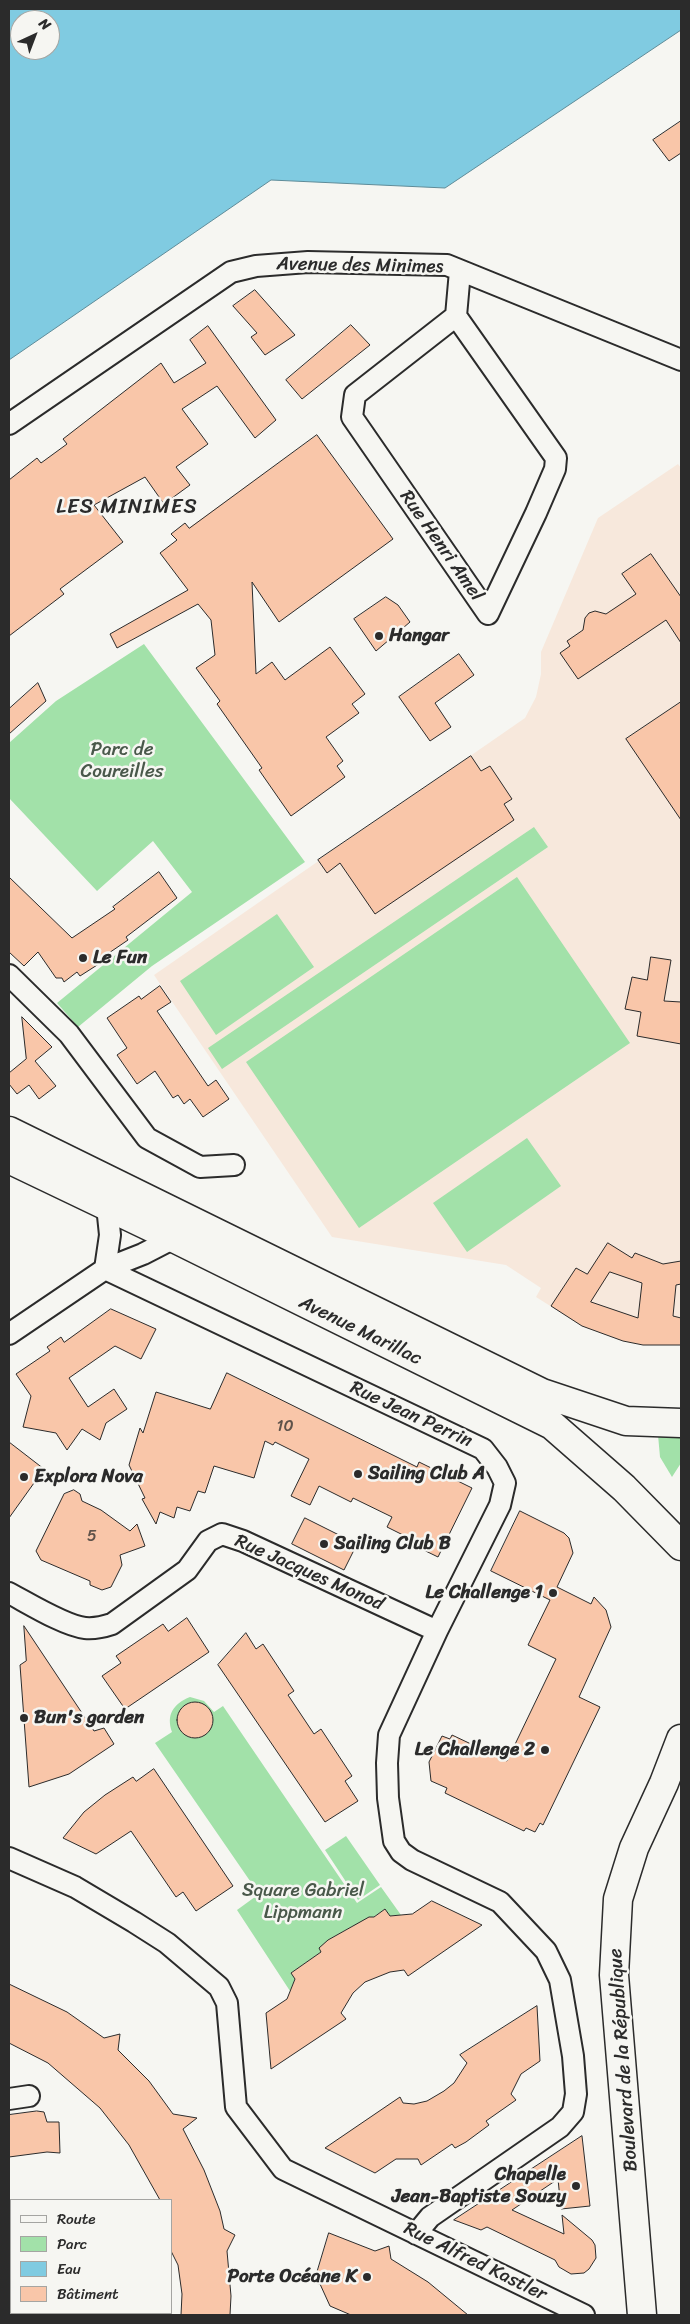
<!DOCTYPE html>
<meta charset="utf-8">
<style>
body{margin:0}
#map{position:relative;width:690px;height:2324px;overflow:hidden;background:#f6f6f2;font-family:Sriracha,sans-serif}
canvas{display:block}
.frame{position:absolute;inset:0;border:10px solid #2b2b2b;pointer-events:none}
.legend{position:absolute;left:10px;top:2199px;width:162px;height:115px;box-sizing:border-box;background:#f6f6f2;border:1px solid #a5a5a2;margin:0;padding:6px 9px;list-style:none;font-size:15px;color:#2b2b2b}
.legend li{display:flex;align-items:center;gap:10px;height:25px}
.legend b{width:25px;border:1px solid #a5a5a2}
.north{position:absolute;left:10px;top:10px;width:50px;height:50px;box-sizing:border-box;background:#f6f6f2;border:1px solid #a5a5a2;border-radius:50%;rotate:43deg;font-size:14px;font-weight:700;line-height:20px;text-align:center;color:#2b2b2b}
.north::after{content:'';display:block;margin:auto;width:18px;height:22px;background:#2b2b2b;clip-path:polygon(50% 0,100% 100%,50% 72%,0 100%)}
</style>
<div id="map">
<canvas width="690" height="2324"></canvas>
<div class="frame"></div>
<ul class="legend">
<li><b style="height:6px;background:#f6f6f2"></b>Route</li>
<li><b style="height:14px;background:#a2e1a9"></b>Parc</li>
<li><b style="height:14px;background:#80cbe1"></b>Eau</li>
<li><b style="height:14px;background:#f9c6a9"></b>Bâtiment</li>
</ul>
<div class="north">N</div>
</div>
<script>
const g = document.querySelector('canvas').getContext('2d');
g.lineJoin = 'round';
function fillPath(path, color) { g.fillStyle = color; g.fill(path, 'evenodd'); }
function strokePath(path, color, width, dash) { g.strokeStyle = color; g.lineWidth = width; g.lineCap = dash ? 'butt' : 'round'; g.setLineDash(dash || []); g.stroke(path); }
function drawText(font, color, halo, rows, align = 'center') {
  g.font = font + ' Sriracha,sans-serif'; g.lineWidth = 5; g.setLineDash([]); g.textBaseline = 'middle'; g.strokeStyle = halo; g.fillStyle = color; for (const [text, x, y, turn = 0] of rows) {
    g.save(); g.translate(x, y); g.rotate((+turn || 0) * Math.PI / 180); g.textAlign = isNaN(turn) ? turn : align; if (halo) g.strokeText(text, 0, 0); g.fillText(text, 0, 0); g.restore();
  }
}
fillPath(new Path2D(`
 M 678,464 L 681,468 L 681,1345 L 659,1345 L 623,1341 L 582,1326 L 536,1297 L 541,1288 L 506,1265 L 332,1237 L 154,975 L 525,718 L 536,697 L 541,674 L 541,652 L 598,518 Z`), '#f7e8dc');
fillPath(new Path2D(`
 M 144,644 L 305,862 L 152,966 L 78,1027 L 57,1003 L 192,892 L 153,841 L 97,891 L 9,798 L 9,743 L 56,701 Z
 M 534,827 L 548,847 L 222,1069 L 208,1048 Z
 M 517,877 L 630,1043 L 359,1228 L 246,1062 Z
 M 277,914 L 314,967 L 216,1035 L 180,981 Z
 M 527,1138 L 561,1186 L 467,1252 L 433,1203 Z
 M 681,1433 L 681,1463 L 672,1477 L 660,1457 L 658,1435 Z
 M 190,1697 L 204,1701 L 214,1712 L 223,1706 L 357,1903 L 381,1887 L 401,1915 L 390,1916 L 385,1909 L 356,1929 L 353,1926 L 328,1940 L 321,1952 L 291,1973 L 295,1979 L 290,1991 L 237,1910 L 259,1894 L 155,1743 L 172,1732 C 166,1715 173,1704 190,1697 Z
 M 346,1836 L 380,1885 L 358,1900 L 325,1850 Z`), '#a2e1a9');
const water = new Path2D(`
 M 9,9 L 681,9 L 681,30 L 445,188 L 271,180 L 9,360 ZM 20,20 L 50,20 L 50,50 L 20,50 Z`);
fillPath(water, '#80cbe1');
strokePath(water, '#5e8b98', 1);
const building = new Path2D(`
 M 681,121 L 681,153 L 669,161 L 653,140 Z
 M 255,290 L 295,335 L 265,355 L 251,337 L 257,333 L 233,306 Z
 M 351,325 L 370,345 L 302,399 L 286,380 Z
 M 208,326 L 276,420 L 255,438 L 217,386 L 182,409 L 208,444 L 176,467 L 190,485 L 164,504 L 145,477 L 94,505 L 123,542 L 60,589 L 64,594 L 9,636 L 9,480 L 37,458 L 41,463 L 67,444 L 63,439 L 161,363 L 174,383 L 206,363 L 190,340 Z
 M 317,435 L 393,539 L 279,622 L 252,582 L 256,674 L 272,662 L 285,680 L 330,647 L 365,694 L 352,704 L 359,713 L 326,737 L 343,761 L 337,766 L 345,777 L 291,816 L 259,770 L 262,768 L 217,704 L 220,701 L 196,668 L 215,655 L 211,620 L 198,604 L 117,648 L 110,634 L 188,590 L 160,553 L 177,540 L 171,534 L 185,523 L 189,528 Z
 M 651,554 L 681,597 L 681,643 L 666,620 L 578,679 L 560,653 L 570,646 L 567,641 L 583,630 L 585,618 L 589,613 L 595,611 L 606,614 L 636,594 L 622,574 Z
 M 386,597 L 398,605 L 410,622 L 376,651 L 354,619 Z
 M 459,654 L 474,675 L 435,703 L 451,727 L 430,741 L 399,697 Z
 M 38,683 L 46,701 L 9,734 L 9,709 Z
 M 681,702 L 681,820 L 626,739 Z
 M 471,756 L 481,771 L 490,766 L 512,799 L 504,804 L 514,820 L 375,914 L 340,863 L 327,873 L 318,860 Z
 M 159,872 L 177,898 L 126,937 L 128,940 L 103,957 L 105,960 L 80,976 L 77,972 L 64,982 L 62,978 L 56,978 L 38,952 L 24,966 L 9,952 L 9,877 L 72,938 L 115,909 L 113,907 Z
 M 651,957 L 671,960 L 664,1001 L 681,1002 L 681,1044 L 637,1036 L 641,1012 L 625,1009 L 632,977 L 647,980 Z
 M 160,986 L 171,1002 L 157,1011 L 208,1086 L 216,1080 L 229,1099 L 203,1117 L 190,1099 L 184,1104 L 178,1095 L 173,1098 L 155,1071 L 137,1084 L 117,1055 L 127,1048 L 107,1018 L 139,996 L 141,999 Z
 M 22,1017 L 52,1047 L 35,1061 L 56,1086 L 39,1099 L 29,1085 L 17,1094 L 9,1084 L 9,1073 L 26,1059 Z
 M 608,1243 L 632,1258 L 635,1253 L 663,1264 L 681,1261 L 681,1284 L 676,1285 L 673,1316 L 681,1318 L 681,1345 L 643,1345 L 623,1341 L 582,1326 L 551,1306 L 576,1268 L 587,1274 ZM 610,1272 L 642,1283 L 638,1318 L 591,1302 Z
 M 111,1309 L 156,1329 L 141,1359 L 115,1346 L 69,1378 L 88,1407 L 114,1389 L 127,1409 L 106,1423 L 100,1440 L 82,1429 L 67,1450 L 56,1433 L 23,1427 L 31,1396 L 16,1374 L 50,1351 L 47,1347 L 61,1337 L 64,1342 Z
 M 227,1373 L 417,1467 L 419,1462 L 472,1488 L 438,1557 L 405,1541 L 407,1537 L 387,1527 L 392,1517 L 353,1498 L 351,1502 L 319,1486 L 310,1505 L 291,1496 L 309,1459 L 275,1442 L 273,1445 L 265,1441 L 254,1478 L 214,1466 L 205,1493 L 198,1491 L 190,1511 L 177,1507 L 174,1518 L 160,1512 L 156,1524 L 142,1499 L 145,1498 L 129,1465 L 140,1428 L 143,1433 L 156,1392 L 210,1409 Z
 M 9,1442 L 44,1469 L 9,1518 Z
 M 74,1490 L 80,1494 L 82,1501 L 101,1510 L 130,1531 L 137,1524 L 145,1546 L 120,1555 L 122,1565 L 111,1587 L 102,1590 L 90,1585 L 90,1581 L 41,1560 L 36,1551 L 64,1494 Z
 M 520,1511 L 564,1533 L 569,1538 L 573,1553 L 557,1587 L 591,1604 L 594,1597 L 606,1610 L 611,1627 L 579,1697 L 600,1707 L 543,1825 L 540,1823 L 535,1832 L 526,1828 L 524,1831 L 445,1793 L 447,1788 L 431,1781 L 429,1762 L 442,1736 L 450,1739 L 452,1735 L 507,1761 L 556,1659 L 528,1645 L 550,1600 L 491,1571 Z
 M 305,1518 L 357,1544 L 344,1570 L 292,1544 Z
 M 187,1618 L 209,1652 L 125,1709 L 102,1676 L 121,1663 L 116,1656 L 163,1624 L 168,1631 Z
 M 24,1626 L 94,1731 L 104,1728 L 114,1744 L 69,1774 L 29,1787 L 20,1665 L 26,1661 Z
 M 246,1633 L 256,1649 L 263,1644 L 294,1691 L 288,1695 L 314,1734 L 321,1729 L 352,1776 L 345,1781 L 358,1801 L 325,1822 L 218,1665 Z
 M177 1720a18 18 0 1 1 36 0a18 18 0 1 1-36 0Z
 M 154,1769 L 233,1886 L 196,1911 L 183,1892 L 176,1897 L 131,1831 L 96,1854 L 63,1838 L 84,1812 L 105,1795 L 133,1777 L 136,1781 Z
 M 432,1901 L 482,1925 L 408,1976 L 404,1970 L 390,1972 L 365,1982 L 353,1993 L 341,2013 L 346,2019 L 271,2069 L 266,2013 L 287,1999 L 295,1979 L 291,1973 L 321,1952 L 319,1948 L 328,1940 L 369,1917 L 374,1917 L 385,1909 L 390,1916 L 412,1914 Z
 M 9,1984 L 67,2012 L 104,2038 L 120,2034 L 118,2050 L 149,2081 L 173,2114 L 197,2118 L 183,2129 L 204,2170 L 220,2211 L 224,2229 L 235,2235 L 227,2251 L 231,2296 L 230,2315 L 181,2315 L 182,2294 L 178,2265 L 171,2251 L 171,2200 L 160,2200 L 129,2145 L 100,2108 L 48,2063 L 9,2043 Z
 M 537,2006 L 540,2061 L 521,2074 L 511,2094 L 516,2100 L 486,2121 L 489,2125 L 466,2142 L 455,2148 L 452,2144 L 421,2165 L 418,2159 L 396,2159 L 375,2173 L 325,2148 L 400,2097 L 403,2103 L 414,2104 L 427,2101 L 444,2091 L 454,2083 L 467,2063 L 460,2055 Z
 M 37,2111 L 44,2112 L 47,2122 L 59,2122 L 60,2153 L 47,2152 L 9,2157 L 9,2115 Z
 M 582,2136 L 590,2206 L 561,2209 L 558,2179 L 512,2210 L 564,2234 L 562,2215 L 592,2240 L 595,2245 L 596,2258 L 589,2269 L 584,2273 L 571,2274 L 559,2267 L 555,2260 L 487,2227 L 481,2230 L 454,2220 Z
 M 329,2233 L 375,2251 L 389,2246 L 391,2259 L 428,2282 L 468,2315 L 351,2315 L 330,2306 L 320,2284 L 314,2283 Z`);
fillPath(building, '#f9c6a9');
strokePath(building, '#2b2b2b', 1);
const street = new Path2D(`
 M 456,316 L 556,458 L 555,469 L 536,513 L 488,614 L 352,417 L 355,395 L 456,316 L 460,271
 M 9,424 L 231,272 L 256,266 L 308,262 L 447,265 L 681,360
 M 9,975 L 69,1034 L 147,1138 L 200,1167 L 234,1165
 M 105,1269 L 483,1449 L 497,1467 L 505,1483 L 500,1505 L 437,1631 L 389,1735 L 387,1763 L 388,1798 L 394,1841 L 401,1852 L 412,1860 L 500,1902 L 546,1951 L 560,1980 L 573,2056 L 576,2094 L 573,2112 L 560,2127 L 430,2217 L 416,2234
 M 105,1269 L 110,1235 L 107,1206
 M 9,1334 L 105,1269 L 143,1254 L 174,1238
 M 9,1593 C 28,1603 65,1626 85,1628 C 95,1629 103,1627 112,1624 L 187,1570 L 208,1541 L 222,1534 L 243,1541 L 437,1631
 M 9,1858 L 75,1887 L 134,1922 L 167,1943 L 219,1987 L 227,2003 L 236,2107 L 283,2169 L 584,2315
 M 9,2099 L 29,2096`);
const secondary = new Path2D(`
 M 9,1131 L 542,1393 L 626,1421 L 681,1423
 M 9,1159 L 174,1238 L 552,1425 L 624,1488 L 681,1546
 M 642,2315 L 614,1975 L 618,1899 L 634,1848 L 664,1783 L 681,1739`);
strokePath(street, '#2b2b2b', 24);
strokePath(secondary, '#2b2b2b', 31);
strokePath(street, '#f6f6f2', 20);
strokePath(secondary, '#f6f6f2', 28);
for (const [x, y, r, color] of [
 [379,636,5,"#2b2b2b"],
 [83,958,5,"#2b2b2b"],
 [358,1474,5,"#2b2b2b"],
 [24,1477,5,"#2b2b2b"],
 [324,1544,5,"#2b2b2b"],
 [553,1593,5,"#2b2b2b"],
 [24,1718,5,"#2b2b2b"],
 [545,1750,5,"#2b2b2b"],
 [576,2186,5,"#2b2b2b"],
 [367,2277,5,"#2b2b2b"]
]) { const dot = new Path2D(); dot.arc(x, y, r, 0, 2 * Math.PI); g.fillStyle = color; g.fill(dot); strokePath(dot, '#f6f6f2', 2); }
drawText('16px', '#5e524a', null, [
 ["10",285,1427],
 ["5",92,1537]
]);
drawText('19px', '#2b2b2b', '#f6f6f2', [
 ["Avenue des Minimes",360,266,1],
 ["Rue Henri Amel",441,546,55],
 ["Avenue Marillac",360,1331,26],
 ["Rue Jean Perrin",411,1415,25],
 ["Rue Jacques Monod",309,1573,24],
 ["Boulevard de la République",624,2060,-94],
 ["Rue Alfred Kastler",475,2262,26]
]);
drawText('bold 19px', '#2b2b2b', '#f6f6f2', [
 ["Hangar",389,636],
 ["Le Fun",93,958],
 ["Sailing Club A",368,1474],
 ["Explora Nova",34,1477],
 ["Sailing Club B",334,1544],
 ["Le Challenge 1",543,1593,"right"],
 ["Bun's garden",34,1718],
 ["Le Challenge 2",535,1750,"right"],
 ["Chapelle",566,2175,"right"],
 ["Jean-Baptiste Souzy",566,2197,"right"],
 ["Porte Océane K",357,2277,"right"]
], 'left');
drawText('19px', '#49584a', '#f6f6f2', [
 ["Parc de",122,750],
 ["Coureilles",122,772],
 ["Square Gabriel",303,1891],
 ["Lippmann",303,1913]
]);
g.letterSpacing = '1px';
drawText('21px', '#2b2b2b', '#f6f6f2', [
 ["LES MINIMES",127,508]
]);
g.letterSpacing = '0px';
</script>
